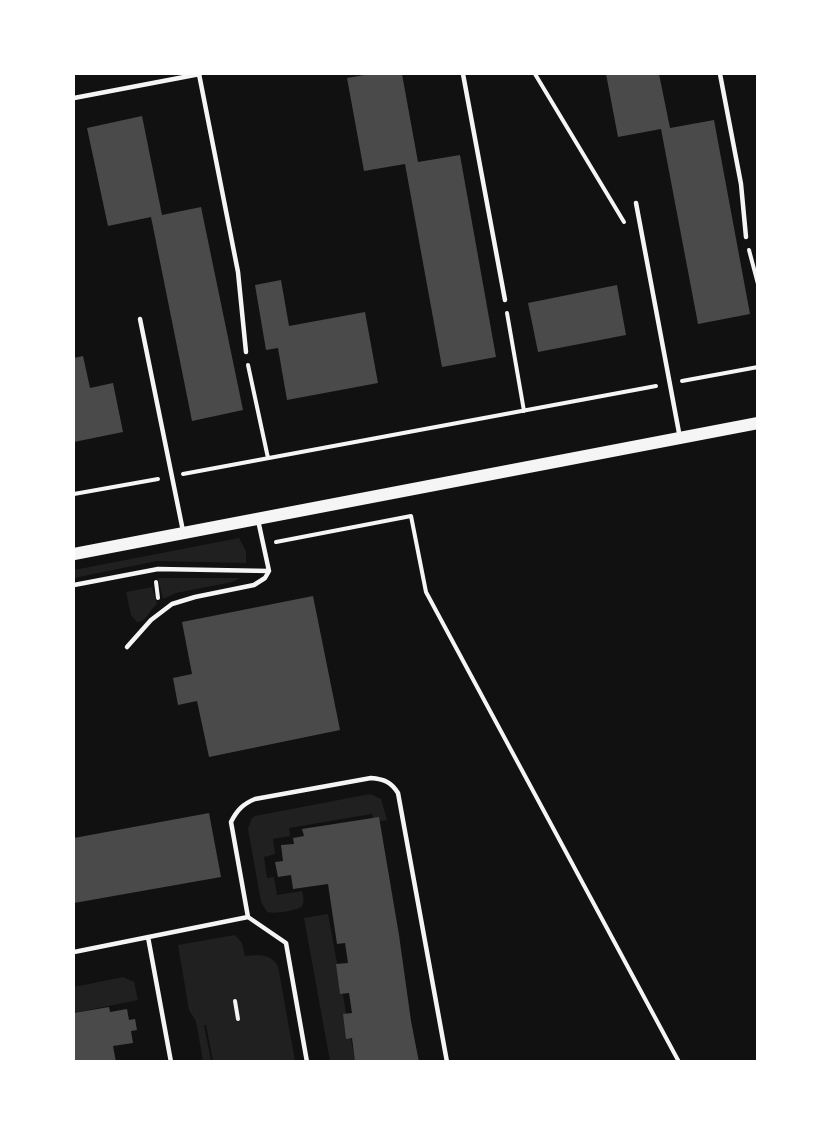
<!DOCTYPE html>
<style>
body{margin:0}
#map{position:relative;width:831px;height:1135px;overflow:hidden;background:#111;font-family:"PT Serif",serif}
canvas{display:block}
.frame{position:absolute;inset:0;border:75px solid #fff;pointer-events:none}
</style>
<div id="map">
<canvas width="831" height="1135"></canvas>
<div class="frame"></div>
</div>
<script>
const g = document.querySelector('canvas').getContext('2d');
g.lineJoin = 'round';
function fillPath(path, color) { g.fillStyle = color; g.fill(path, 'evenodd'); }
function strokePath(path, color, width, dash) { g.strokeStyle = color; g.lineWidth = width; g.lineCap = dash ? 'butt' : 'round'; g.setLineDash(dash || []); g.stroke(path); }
fillPath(new Path2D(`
 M 239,538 L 246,551 L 246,563 L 157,561 L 74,578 L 74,570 Z
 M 158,578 L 240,578 L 232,582 L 176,593 L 163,599 Z
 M 152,587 L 157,604 C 149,610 147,622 137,622 L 131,615 L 126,592 Z
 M 370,794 L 381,799 L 387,820 L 374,822 L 372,814 L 289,828 L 290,836 L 273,839 L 275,854 L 264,857 L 267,878 L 274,877 L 277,895 L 302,891 C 303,895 305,902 302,906 C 298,911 273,914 267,912 L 261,902 L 248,829 L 252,818 L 255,816 Z
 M 328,914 L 355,1061 L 330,1061 L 304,918 Z
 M 235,935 L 242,943 L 245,956 C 258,955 270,953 278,966 L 295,1061 L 213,1061 L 206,1025 L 204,1025 L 211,1061 L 203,1061 L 196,1021 L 189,1010 L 178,945 Z
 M 123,977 L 134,982 L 138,1000 L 74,1013 L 74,987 Z`), '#202020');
fillPath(new Path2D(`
 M 370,74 L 402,74 L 418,162 L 460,155 L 496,357 L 442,367 L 405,164 L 364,171 L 347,78 Z
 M 606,74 L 659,74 L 670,128 L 714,120 L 750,314 L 698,324 L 661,129 L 618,137 Z
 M 142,116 L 162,215 L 201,207 L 243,410 L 192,421 L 151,217 L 108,226 L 87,128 Z
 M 281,280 L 289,326 L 365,312 L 378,383 L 287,400 L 278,348 L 266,350 L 255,285 Z
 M 617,285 L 626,335 L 538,352 L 528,303 Z
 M 83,356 L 90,388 L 113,383 L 123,432 L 74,442 L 74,358 Z
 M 313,596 L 340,730 L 209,757 L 197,701 L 178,705 L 173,678 L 192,674 L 182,622 Z
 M 209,813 L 221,877 L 74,903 L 74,838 Z
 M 379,817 L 399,935 L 411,1021 L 419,1062 L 355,1062 L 352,1038 L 346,1039 L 343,1014 L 352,1013 L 349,993 L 340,994 L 336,964 L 348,963 L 345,943 L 337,944 L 328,884 L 293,889 L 291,875 L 278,877 L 275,862 L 283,861 L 281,845 L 294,844 L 293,838 L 304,836 L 302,829 Z
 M 109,1007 L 110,1012 L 127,1009 L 129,1020 L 135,1019 L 137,1030 L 131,1031 L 133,1043 L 113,1046 L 116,1062 L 74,1062 L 74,1013 Z`), '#4a4a4a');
strokePath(new Path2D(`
 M 535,74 L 624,222
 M 749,250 L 758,284
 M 507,313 L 524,411
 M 248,365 L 268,458
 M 682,381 L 758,367
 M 183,474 L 656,386
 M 74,494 L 158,479
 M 276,542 L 411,516 L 426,592 L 679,1062
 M 156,582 L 158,598
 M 235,1001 L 238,1019`), '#f5f5f5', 4);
strokePath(new Path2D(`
 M 199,74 L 238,272 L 246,352
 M 463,74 L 505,300
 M 720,74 L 741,184 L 746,237
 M 74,98 L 200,74
 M 636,203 L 680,438
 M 140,319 L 183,531
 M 74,585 L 158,569 L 269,571
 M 127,647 L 151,620 L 172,604 L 195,597 L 254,585 L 265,578 L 269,571 L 258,520
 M 148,937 L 171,1062
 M 74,952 L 248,917
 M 307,1062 L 286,943 L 248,917 L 231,822 C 237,810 243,804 255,799 L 371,778 C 384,779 391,782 398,793 L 447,1062`), '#f5f5f5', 4.5);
strokePath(new Path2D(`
 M 74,554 L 758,423`), '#f5f5f5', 12);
</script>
